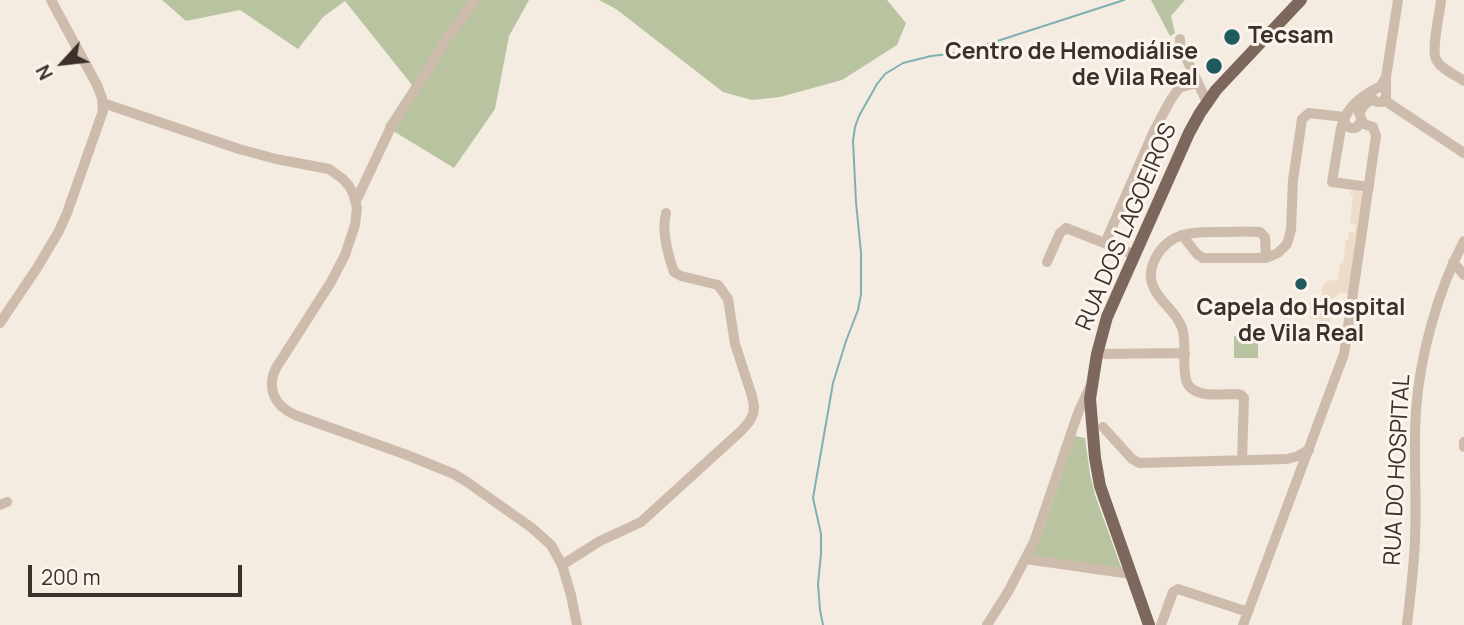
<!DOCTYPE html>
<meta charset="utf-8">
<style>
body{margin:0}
#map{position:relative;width:1464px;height:625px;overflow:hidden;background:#f4ebe1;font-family:Manrope,sans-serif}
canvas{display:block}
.north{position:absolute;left:28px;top:28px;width:70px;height:70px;-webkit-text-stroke:5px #fbf5ee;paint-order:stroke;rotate:243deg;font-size:19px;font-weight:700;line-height:28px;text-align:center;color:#3b302b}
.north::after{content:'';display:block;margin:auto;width:24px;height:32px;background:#3b302b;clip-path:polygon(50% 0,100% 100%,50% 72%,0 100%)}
.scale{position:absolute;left:28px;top:565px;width:214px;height:32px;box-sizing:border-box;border:4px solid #3b302b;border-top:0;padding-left:9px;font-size:21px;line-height:24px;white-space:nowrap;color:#3b302b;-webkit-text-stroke:5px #fbf5ee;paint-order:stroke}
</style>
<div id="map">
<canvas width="1464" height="625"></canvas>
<div class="north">N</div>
<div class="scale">200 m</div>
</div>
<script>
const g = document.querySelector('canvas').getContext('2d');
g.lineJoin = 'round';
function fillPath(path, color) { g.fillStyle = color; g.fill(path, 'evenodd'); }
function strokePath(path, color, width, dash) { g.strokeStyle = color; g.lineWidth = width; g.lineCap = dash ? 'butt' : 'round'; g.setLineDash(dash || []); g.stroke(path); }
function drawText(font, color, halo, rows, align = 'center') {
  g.font = font + ' Manrope,sans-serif'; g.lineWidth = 6; g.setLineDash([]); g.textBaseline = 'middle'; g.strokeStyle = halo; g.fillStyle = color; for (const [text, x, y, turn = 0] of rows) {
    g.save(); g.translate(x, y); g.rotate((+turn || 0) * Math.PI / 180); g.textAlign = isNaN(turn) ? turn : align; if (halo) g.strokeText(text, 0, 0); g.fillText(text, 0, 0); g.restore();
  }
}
fillPath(new Path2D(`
 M 162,0 L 529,0 L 509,36 L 495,109 L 454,168 L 385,126 L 412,85 L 345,1 L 323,17 L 298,49 L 240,10 L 186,21 Z
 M 599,0 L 887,0 L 906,23 L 897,45 L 842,80 L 780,97 L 752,100 L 723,92 L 616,9 Z
 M 1151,0 L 1185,0 L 1171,16 L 1175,33 L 1170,36 Z
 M 1234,336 L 1258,336 L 1258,358 L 1234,358 Z
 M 1075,436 L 1085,438 L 1090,474 L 1095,495 L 1122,570 L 1031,556 L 1044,528 Z`), '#b8c4a0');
fillPath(new Path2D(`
 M 1351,190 L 1361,192 L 1363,197 L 1350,293 L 1340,293 L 1330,301 L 1330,328 L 1320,328 L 1320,319 L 1310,319 L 1310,300 L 1322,300 L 1322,287 L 1328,280 L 1338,281 L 1340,263 L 1343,263 L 1346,240 L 1348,240 L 1349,232 L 1355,233 L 1356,224 L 1350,223 L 1353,196 L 1350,195 Z`), '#ecdcc8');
strokePath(new Path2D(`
 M 823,625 L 820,610 L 818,584 L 821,554 L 821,534 L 813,498 L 833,383 L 846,341 L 858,310 L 861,294 L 861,253 L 856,202 L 853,141 L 855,127 L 859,116 L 877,84 L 885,74 L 903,63 L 931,56 L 957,53 L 985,45 L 1124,0`), '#7fb0b2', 2);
strokePath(new Path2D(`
 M 1441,0 C 1440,13 1430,52 1437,61 C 1442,70 1456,75 1464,81
 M 1180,39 L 1180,45 L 1207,102
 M 1386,77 L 1380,87 C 1367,92 1348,106 1344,120 C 1346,127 1351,130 1357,127 L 1362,120 L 1359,113 L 1365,104 L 1373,99 L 1377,102 L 1382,102 L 1386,97 L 1386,77 L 1398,0
 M 1384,100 L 1464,153
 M 103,103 L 239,149 L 276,159 L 329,169 L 343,179 L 349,186 L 353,193 L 357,208 L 355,225 L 345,255 L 331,282 L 276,368 C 266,389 275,406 295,415 L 407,455 L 454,474 L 467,482 L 532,528 L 551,545 L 562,565 L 571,595 L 577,625
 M 1344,120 L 1341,128 L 1332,182 L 1369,187
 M 356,201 L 390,129 L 448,37 L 475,0
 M 1182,235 L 1197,254 L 1203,258 L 1266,258 L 1278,253 L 1287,244 L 1291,230 L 1293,180 L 1302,119 L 1309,113 L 1344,117
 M 1105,243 L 1154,131 L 1170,101 L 1179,88 L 1188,85 L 1198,83
 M 1047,262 L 1060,233 L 1066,228 L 1135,255
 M 1453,262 L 1464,275
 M 0,323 L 37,268 L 59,231 L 67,213 L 103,111 L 102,98 L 97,85 L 51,0
 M 1097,354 L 1185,353
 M 1103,427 L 1132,459 L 1139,463 L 1287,459 L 1298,456 L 1309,450
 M 1464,442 L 1464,447
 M 1242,460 L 1244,398 L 1241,395 L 1236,394 C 1222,394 1199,398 1189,386 C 1180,374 1188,344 1182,328 C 1176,310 1157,301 1152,283 C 1149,275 1152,265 1156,257 C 1171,230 1196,232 1222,232 C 1235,232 1248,231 1260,232 L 1265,237 L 1266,258
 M 0,505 L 7,502
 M 1026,559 L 1131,574
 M 562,565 L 600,541 L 641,522 L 741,431 L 749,422 L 753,414 L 754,407 L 752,396 L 735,344 L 728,299 L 718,285 L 681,276 L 674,272 C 668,255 661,231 666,213
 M 987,625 L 1008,592 L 1034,542 L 1078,413 L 1089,389
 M 1161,625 L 1173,592 L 1178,589 L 1248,612
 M 1243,625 L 1344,354 L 1376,136 L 1373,127 L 1361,123
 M 1407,625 C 1410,597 1414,568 1415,539 C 1417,497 1413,453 1416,410 C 1420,355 1438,290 1464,241`), '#cdbbac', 10);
strokePath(new Path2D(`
 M 1149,625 L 1100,486 L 1095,458 L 1090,399 L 1097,354 L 1107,317 L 1189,133 L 1200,113 L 1216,90 L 1301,0`), '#7d675c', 12);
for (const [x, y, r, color] of [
 [1232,37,9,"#1f5a5e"],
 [1214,66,9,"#1f5a5e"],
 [1301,284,7,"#1f5a5e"]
]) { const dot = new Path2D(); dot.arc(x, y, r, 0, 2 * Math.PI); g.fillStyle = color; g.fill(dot); strokePath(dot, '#fbf5ee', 2.5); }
drawText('bold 23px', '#3b302b', '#fbf5ee', [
 ["Tecsam",1248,37],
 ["Centro de Hemodiálise",1198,53,"right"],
 ["de Vila Real",1198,79,"right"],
 ["Capela do Hospital",1301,309,"center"],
 ["de Vila Real",1301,335,"center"]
], 'left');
drawText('23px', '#3b302b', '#fbf5ee', [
 ["RUA DOS LAGOEIROS",1127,227,-67],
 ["RUA DO HOSPITAL",1398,470,-87]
]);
</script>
